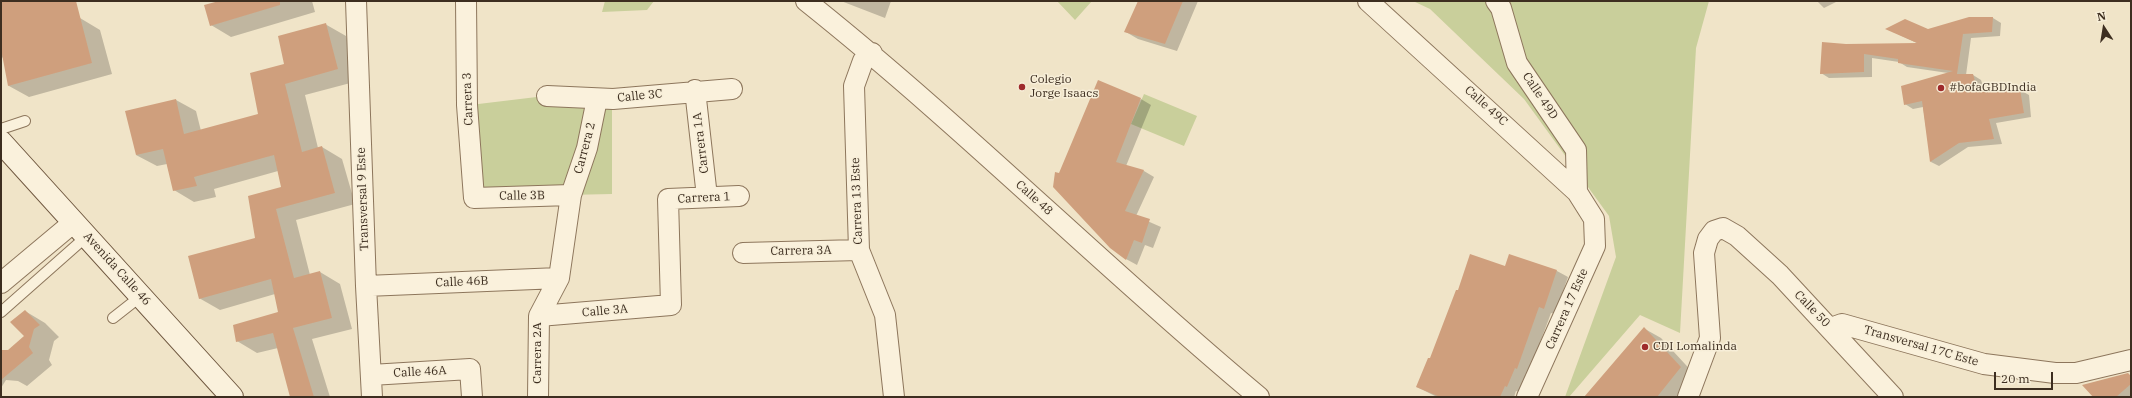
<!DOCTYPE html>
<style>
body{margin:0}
#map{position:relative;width:2132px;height:398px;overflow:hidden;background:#f0e4c8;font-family:"IBM Plex Serif",serif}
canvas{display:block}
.frame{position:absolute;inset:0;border:2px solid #3d2e20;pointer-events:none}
.north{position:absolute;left:2084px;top:8px;width:40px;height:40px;-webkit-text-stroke:3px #f7eed8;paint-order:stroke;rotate:348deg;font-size:11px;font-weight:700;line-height:16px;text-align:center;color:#3d2e20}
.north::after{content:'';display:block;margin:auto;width:14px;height:18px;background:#3d2e20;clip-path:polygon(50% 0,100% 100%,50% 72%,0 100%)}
.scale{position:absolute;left:1994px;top:372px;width:59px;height:18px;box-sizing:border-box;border:2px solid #3d2e20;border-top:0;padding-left:5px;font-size:12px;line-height:14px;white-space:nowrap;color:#3d2e20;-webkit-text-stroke:3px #f7eed8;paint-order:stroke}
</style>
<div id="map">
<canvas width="2132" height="398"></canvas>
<div class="frame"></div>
<div class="north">N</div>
<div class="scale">20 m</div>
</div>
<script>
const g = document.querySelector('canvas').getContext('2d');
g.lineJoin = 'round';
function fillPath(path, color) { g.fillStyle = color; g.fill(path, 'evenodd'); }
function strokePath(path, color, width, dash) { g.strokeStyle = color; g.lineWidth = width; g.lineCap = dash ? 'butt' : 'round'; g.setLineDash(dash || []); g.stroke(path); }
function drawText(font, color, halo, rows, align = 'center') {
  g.font = font + ' "IBM Plex Serif",serif'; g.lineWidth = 3; g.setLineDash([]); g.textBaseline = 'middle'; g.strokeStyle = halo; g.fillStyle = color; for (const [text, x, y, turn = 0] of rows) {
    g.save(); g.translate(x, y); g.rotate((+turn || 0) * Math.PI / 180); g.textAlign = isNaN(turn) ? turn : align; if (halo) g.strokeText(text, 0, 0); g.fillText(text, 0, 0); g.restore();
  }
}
fillPath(new Path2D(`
 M 605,1 L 654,1 L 647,10 L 602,12 Z
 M 1057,1 L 1092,1 L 1075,20 Z
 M 1413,1 L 1709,1 L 1696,48 L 1680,333 L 1640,315 L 1569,397 L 1565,397 L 1616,257 L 1609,216 L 1524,99 L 1430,9 Z
 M 1144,94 L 1197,116 L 1184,146 L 1131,124 Z
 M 545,96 L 612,99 L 612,194 L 475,197 L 470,105 Z`), '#c9cf9b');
fillPath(new Path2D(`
 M 1,1 L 64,1 L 80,18 L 100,30 L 112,74 L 29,97 L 9,86 L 4,57 L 1,58 Z
 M 223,1 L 312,1 L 315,12 L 231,37 L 211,25 Z
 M 841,1 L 891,1 L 885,18 Z
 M 1139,1 L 1198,1 L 1177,51 L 1138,39 L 1126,32 Z
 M 1817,1 L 1836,1 L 1836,2 L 1824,8 Z
 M 1969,18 L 1993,18 L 2001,23 L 2000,36 L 1971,38 L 1966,75 L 1973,75 L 1981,80 L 1985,92 L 2020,90 L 2029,95 L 2031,117 L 1996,123 L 2002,144 L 1968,147 L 1939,166 L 1931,162 L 1923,107 L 1913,109 L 1905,104 L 1948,73 L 1907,67 L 1899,62 L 1872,58 L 1872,77 L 1829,78 L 1821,73 L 1846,45 L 1919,44 L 1887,29 L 1928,30 Z
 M 325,24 L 346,36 L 358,81 L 305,95 L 318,148 L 322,147 L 342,159 L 355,204 L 296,220 L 310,275 L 320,272 L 340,284 L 352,329 L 312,339 L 330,397 L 291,397 L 278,348 L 257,353 L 237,341 L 279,313 L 275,294 L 220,310 L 199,298 L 256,239 L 282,188 L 278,171 L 214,189 L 216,197 L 194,202 L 174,190 L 167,164 L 157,166 L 136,155 L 176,100 L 196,111 L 201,131 L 259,115 L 285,65 Z
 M 1141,99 L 1151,105 L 1126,166 L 1144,171 L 1154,177 L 1136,216 L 1161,227 L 1153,248 L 1145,245 L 1137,265 L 1126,259 L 1059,174 Z
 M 1506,267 L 1557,271 L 1568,277 L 1555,314 L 1551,313 L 1528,375 L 1526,374 L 1519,392 L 1516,391 L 1514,397 L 1437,397 L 1417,387 L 1431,360 Z
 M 25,311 L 45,323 L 59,337 L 54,341 L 49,360 L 52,365 L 27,386 L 18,381 L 6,380 L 1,388 L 1,351 L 8,351 L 26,336 Z
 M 1645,329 L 1661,338 L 1697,377 L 1681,397 L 1585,397 Z
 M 2127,374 L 2131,376 L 2131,397 L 2095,397 Z`), '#0003');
fillPath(new Path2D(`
 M 1,1 L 76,1 L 92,63 L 8,86 L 1,49 Z
 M 219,1 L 280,1 L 280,5 L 210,26 L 204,5 Z
 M 1138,1 L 1183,1 L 1165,44 L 1124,32 Z
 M 1969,17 L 1993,17 L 1992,32 L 1963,34 L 1957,74 L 1973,74 L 1978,92 L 2020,89 L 2024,113 L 1989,119 L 1994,139 L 1959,143 L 1930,162 L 1922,101 L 1904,105 L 1901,86 L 1953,71 L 1898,63 L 1898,59 L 1864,54 L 1864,72 L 1820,74 L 1822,42 L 1846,44 L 1917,43 L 1885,29 L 1905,19 L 1928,29 Z
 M 326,23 L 338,69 L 285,84 L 302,152 L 322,146 L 335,193 L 276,209 L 294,278 L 320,271 L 332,318 L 293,328 L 314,397 L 290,397 L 273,333 L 236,342 L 233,325 L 278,312 L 271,279 L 199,299 L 188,256 L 255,238 L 248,196 L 281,187 L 274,155 L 194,177 L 197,186 L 173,191 L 163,149 L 136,155 L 125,111 L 176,99 L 184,134 L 258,114 L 250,73 L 284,64 L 278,36 Z
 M 1098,80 L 1141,98 L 1116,162 L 1144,170 L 1125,211 L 1150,219 L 1142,243 L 1134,240 L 1126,260 L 1110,248 L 1053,187 L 1055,172 L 1059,173 Z
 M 1470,254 L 1505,266 L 1509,254 L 1557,270 L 1544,309 L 1539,307 L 1517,369 L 1515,368 L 1507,387 L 1505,386 L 1500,397 L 1440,397 L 1416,387 L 1428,358 L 1430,358 L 1456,290 L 1458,290 Z
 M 25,310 L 40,325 L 34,329 L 29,347 L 33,353 L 1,380 L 1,350 L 8,350 L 24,336 L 10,322 Z
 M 1644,327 L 1681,367 L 1657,397 L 1584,397 Z
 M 2128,373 L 2131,376 L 2131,384 L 2116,397 L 2093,397 L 2082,385 Z`), '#cf9f7d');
const service = new Path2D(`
 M 1,129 L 25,121
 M 1,312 L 87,236
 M 113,318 L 141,296`);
const minor = new Path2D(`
 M 356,1 L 366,286 L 372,397
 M 466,1 L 467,105 L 474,198 L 571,195
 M 806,1 C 963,126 1105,269 1259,397
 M 1368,1 L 1577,192 L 1594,219 L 1595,246 L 1527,397
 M 1496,1 L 1501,8 L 1517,63 L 1576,150 L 1577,192
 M 872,53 L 863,61 L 854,86 L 859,250 L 885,315 L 894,397
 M 695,90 L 707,197
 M 547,96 L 613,99 L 732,89
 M 743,253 L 859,250
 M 1,283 L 74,222
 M 366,286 L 559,278
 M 539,316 L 671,305 L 668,199 L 739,196
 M 1831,328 L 1842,324 L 1984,364 L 2055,373 L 2076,373 L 2131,360
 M 371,375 L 470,369 L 472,397
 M 538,397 L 539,316 L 559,278 L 571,195 L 587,148 L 597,99
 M 1688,397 L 1710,338 L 1704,253 L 1708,239 L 1714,231 L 1723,228 L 1737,236 L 1780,275 L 1893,397`);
const secondary = new Path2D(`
 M 1,142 L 232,397`);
strokePath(service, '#8d765c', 12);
strokePath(minor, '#8d765c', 22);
strokePath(secondary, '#6f573f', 24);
strokePath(service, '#faf1dc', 10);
strokePath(minor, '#faf1dc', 20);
strokePath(secondary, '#faf1dc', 22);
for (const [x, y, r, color] of [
 [1022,87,4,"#9e2a2b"],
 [1941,88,4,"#9e2a2b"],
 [1645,347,4,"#9e2a2b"]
]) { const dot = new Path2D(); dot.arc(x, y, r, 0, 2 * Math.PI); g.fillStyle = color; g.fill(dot); strokePath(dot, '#f7eed8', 1.5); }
drawText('12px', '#3d2e20', '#f7eed8', [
 ["Colegio",1030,80],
 ["Jorge Isaacs",1030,94],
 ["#bofaGBDIndia",1949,88],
 ["CDI Lomalinda",1653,347]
], 'left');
drawText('12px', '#3d2e20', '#f7eed8', [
 ["Calle 3C",640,96,-6],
 ["Calle 49D",1540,96,56],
 ["Carrera 3",468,99,-92],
 ["Calle 49C",1486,106,42],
 ["Carrera 1A",701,143,-97],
 ["Carrera 2",585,148,-75],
 ["Calle 3B",522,196,-1],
 ["Carrera 1",704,198,-3],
 ["Calle 48",1034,198,42],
 ["Transversal 9 Este",363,199,-92],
 ["Carrera 13 Este",857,201,-92],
 ["Carrera 3A",801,251,-1],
 ["Avenida Calle 46",117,269,48],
 ["Calle 46B",462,282,-2],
 ["Carrera 17 Este",1567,309,-66],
 ["Calle 50",1812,309,46],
 ["Calle 3A",605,311,-5],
 ["Transversal 17C Este",1921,346,16],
 ["Carrera 2A",538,353,-90],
 ["Calle 46A",420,372,-3]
]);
</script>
